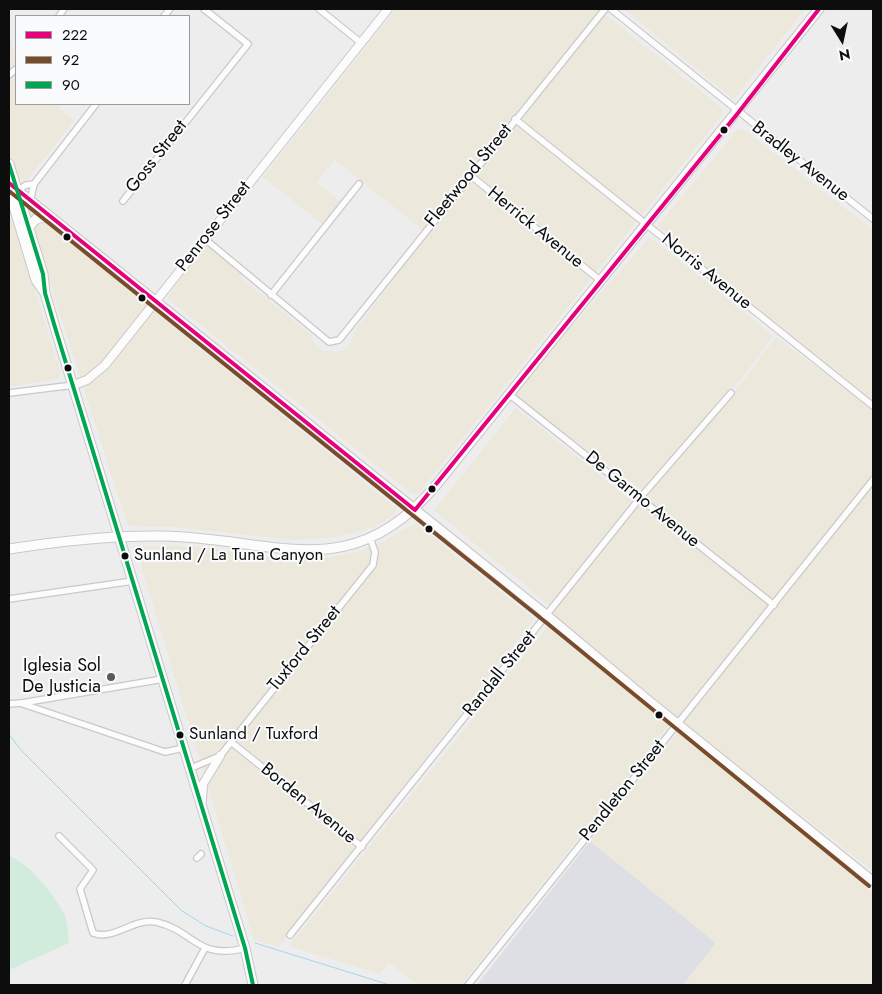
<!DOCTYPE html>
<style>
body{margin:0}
#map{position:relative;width:882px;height:994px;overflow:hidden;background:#ededee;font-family:Jost,sans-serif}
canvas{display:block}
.frame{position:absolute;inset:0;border:10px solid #0d0d0e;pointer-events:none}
.legend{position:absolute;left:15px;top:15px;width:175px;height:90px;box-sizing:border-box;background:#fafbfc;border:1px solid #9b9c9d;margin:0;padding:6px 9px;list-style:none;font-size:15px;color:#0d0d0e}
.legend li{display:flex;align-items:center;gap:10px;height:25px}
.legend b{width:25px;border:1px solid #9b9c9d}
.north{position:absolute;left:817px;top:15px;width:50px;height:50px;-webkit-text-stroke:4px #fafbfc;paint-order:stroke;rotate:170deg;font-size:14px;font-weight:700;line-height:20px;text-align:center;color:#0d0d0e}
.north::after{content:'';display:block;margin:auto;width:18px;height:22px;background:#0d0d0e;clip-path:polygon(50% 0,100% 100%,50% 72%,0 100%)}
</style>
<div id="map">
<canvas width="882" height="994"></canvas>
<div class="frame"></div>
<ul class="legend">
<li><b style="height:6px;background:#e5007d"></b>222</li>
<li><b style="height:6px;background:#7a4b2a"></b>92</li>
<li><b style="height:6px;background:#00a651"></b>90</li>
</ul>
<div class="north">N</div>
</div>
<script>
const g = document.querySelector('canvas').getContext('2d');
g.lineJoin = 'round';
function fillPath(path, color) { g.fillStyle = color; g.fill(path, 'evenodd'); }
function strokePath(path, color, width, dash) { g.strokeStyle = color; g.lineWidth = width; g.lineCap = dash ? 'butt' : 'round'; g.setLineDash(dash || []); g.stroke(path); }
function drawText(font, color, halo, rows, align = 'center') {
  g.font = font + ' Jost,sans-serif'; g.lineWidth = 4; g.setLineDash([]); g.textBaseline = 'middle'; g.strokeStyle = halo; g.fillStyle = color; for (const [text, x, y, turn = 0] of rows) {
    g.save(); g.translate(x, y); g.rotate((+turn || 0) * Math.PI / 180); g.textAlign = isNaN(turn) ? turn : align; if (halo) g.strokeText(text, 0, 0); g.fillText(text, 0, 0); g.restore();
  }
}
fillPath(new Path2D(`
 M 590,841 L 716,943 L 683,985 L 477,985 Z`), '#dddfe4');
fillPath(new Path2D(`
 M 396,9 L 598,9 L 723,109 L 722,115 L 418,494 L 412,494 L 167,298 L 202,247 L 207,245 L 243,273 L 240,277 L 311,335 L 312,340 L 321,350 L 337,352 L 344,350 L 351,343 L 355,330 L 428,234 L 335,160 L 316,182 L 341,202 L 322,224 L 263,177 Z
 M 624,9 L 805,9 L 735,98 L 732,98 Z
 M 9,32 L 16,58 L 16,104 L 55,104 L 74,121 L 25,182 L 9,167 Z
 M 743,129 L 873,230 L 873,405 L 777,329 L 658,226 L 737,130 Z
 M 9,205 L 61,374 L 57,379 L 9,387 Z
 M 25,205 L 397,509 L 395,515 L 374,527 L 337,537 L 294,540 L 173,527 L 128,526 Z
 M 650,237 L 773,336 L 735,387 L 732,386 L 642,490 L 512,395 Z
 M 776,337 L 873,409 L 873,479 L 774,603 L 644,498 L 738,388 Z
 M 516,408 L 632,501 L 549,605 L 434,510 Z
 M 873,482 L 873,871 L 681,721 Z
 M 640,503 L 771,605 L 679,720 L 550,614 L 598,557 Z
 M 416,523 L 534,619 L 279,947 L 254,940 L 136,548 L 141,546 L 194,546 L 278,558 L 315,560 L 358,552 L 386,540 Z
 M 547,627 L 670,724 L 461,985 L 419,985 L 389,963 L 380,974 L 289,946 Z
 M 678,733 L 873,892 L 873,985 L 683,985 L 716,943 L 590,841 Z`), '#ece8dc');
fillPath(new Path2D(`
 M 9,856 C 29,863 56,896 65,916 C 68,924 68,935 69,943 L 9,970 Z`), '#d1ebdc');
strokePath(new Path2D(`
 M 9,734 L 20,749 L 182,911 L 206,926 L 233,936
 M 255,943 L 390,985`), '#a4d5ed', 1);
const street = new Path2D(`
 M 319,9 L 360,42
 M 611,9 L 873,219
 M 59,16 L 64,9
 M 164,16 L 170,9
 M 9,75 L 16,69
 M 515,119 L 873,406
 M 470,175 L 601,281
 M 17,191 L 26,185 L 34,184
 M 123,201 L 248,44 L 204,9
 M 30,202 L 34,184 L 96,104
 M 205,239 L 329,342 L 339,340 L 605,9
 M 271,295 L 359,184
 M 9,393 L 74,385
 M 510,395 L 774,605
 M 9,599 L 133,581
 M 22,703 L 163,679
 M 9,704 L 20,703 L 165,752 L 184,748
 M 231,742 L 362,847
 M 191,768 L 220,756 L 373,565 L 375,552 L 370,538
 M 59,836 L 93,870 L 80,889 L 93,933 C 114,941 133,918 156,922 C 194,930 197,961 245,948
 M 197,858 L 201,854
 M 290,935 L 640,498 L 731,393
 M 185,985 L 205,948
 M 468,985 L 873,480`);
const secondary = new Path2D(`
 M 9,183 L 547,615 L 646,698 L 873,881
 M 74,385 L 87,380 L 105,365 L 388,9
 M 202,800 L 203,784 L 220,756`);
const primary = new Path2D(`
 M 9,164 L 43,274 L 45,293 L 54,324 L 245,948 L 253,985
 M 9,190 L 36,280 L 45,293
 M 28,228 L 36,219 L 49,216
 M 9,549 C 60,541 111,535 164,536 C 274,538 351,588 437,484 L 819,9`);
strokePath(street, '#c9c9ca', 8);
strokePath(secondary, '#c9c9ca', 10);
strokePath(primary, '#c9c9ca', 11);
strokePath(street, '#fcfcfc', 5.5);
strokePath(secondary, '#fcfcfc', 8);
strokePath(primary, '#fcfcfc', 9);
strokePath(new Path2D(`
 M 9,183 L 415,510 L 738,113 L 819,9`), '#e5007d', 4);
strokePath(new Path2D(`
 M 9,191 L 543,620 L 869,886`), '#7a4b2a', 4);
strokePath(new Path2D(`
 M 9,164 L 43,274 L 45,293 L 54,324 L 245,948 L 253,985`), '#00a651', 4);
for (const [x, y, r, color] of [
 [724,130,4.5,"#0d0d0e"],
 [67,237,4.5,"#0d0d0e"],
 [142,298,4.5,"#0d0d0e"],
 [68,368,4.5,"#0d0d0e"],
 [432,489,4.5,"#0d0d0e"],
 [429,529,4.5,"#0d0d0e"],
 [125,556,4.5,"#0d0d0e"],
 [111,677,5,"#5b5b5c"],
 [659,715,4.5,"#0d0d0e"],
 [180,735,4.5,"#0d0d0e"]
]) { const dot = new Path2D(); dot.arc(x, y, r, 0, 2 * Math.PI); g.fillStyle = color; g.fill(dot); strokePath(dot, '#fafbfc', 2); }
drawText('17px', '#0d0d0e', '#fafbfc', [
 ["Sunland / La Tuna Canyon",134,556],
 ["Sunland / Tuxford",189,735]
], 'left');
drawText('18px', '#0d0d0e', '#fafbfc', [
 ["Goss Street",157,157,-52],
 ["Bradley Avenue",800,162,38],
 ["Fleetwood Street",469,176,-51],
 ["Penrose Street",214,227,-52],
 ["Herrick Avenue",535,228,39],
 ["Norris Avenue",706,272,39],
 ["De Garmo Avenue",642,500,39],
 ["Tuxford Street",305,649,-51],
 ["Randall Street",500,674,-51],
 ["Pendleton Street",623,791,-51],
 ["Borden Avenue",308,804,39]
]);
drawText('18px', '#0d0d0e', '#fafbfc', [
 ["Iglesia Sol",101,667],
 ["De Justicia",101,688]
], 'right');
</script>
